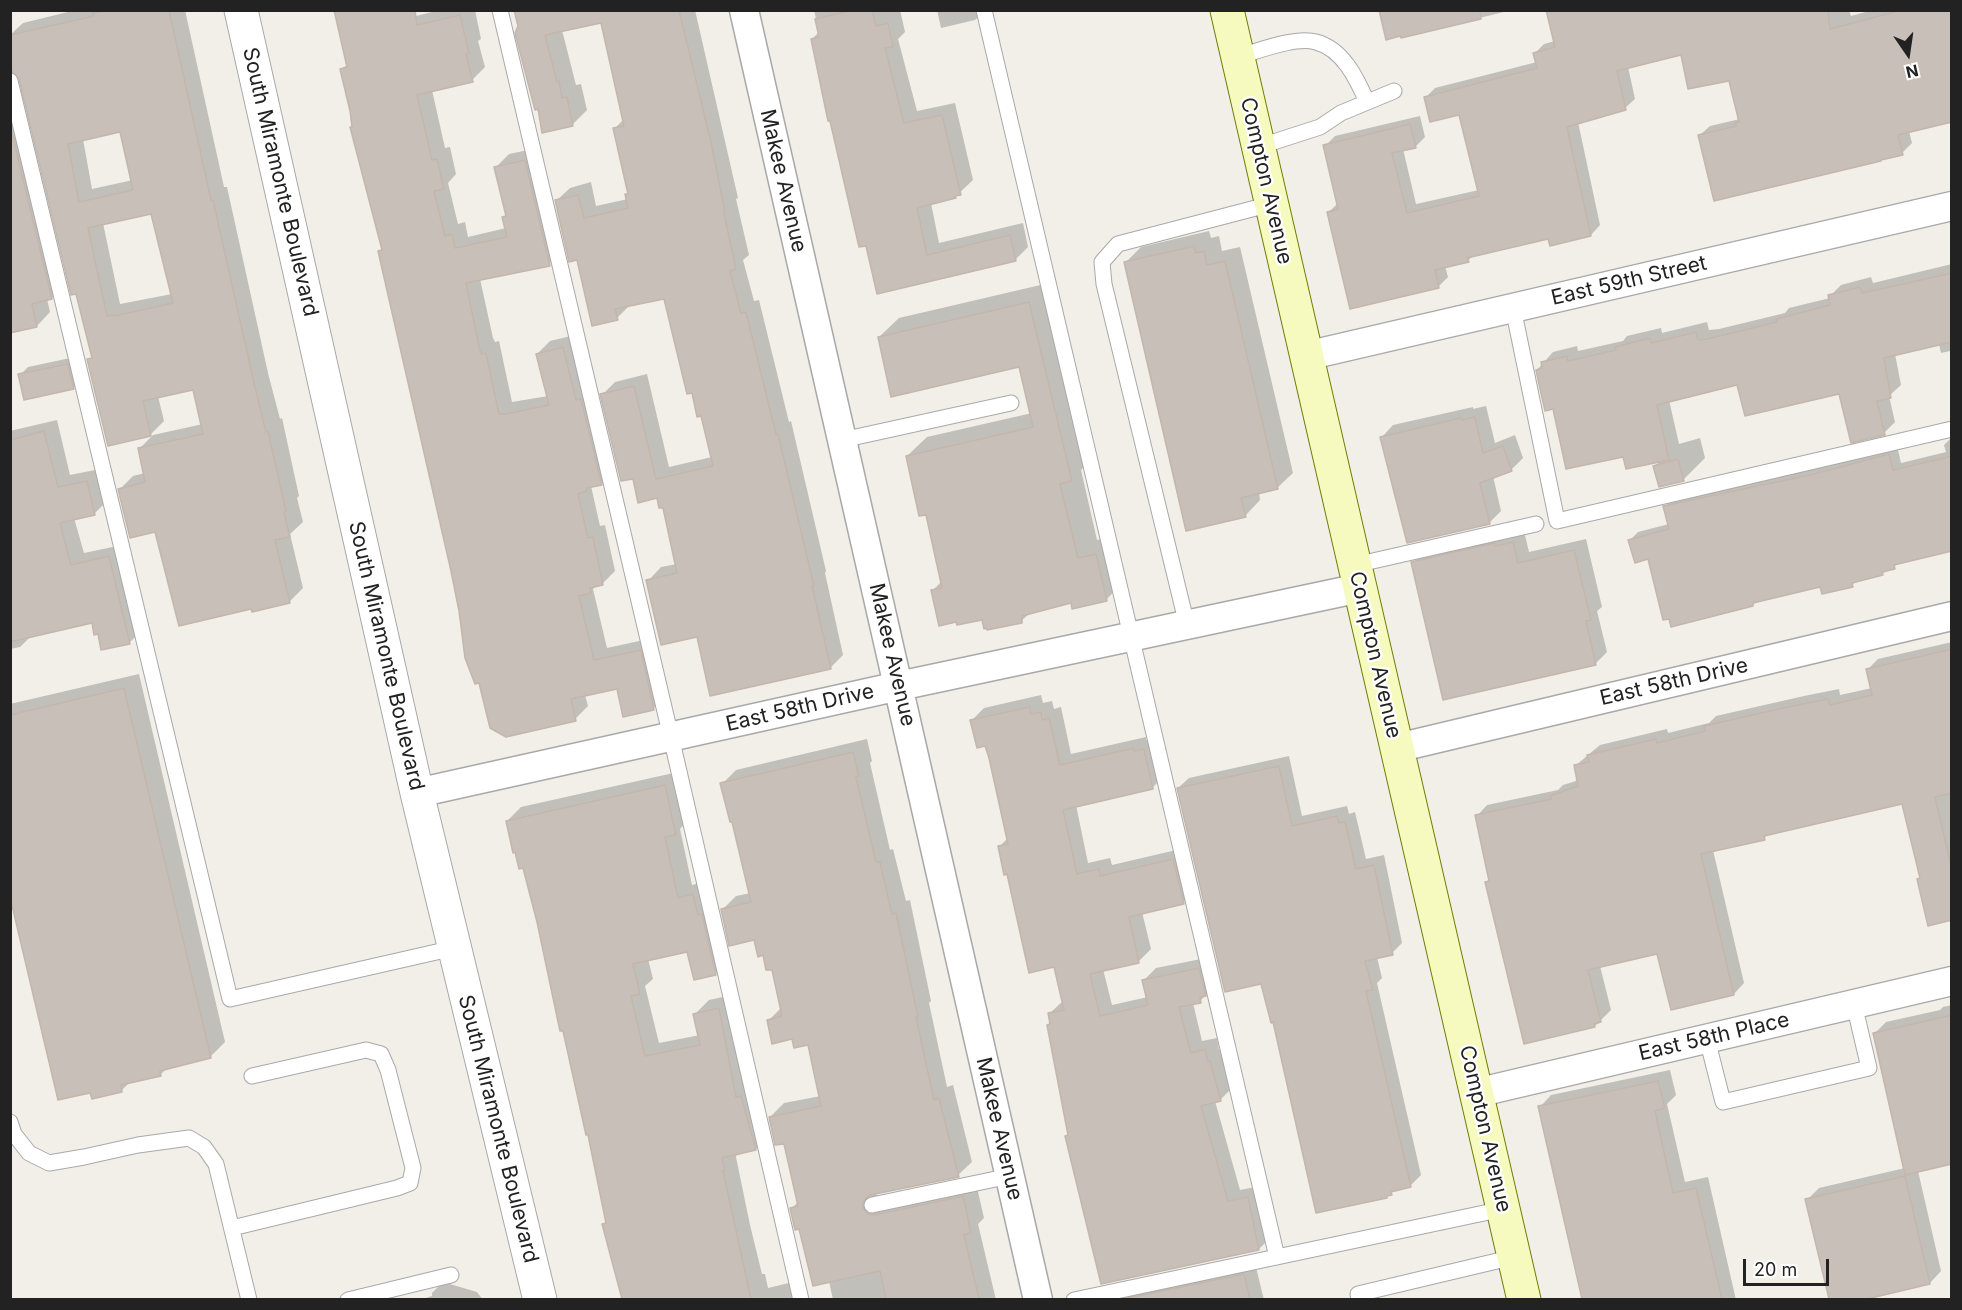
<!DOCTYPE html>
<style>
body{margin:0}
#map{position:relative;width:1962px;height:1310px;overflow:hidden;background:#f2efe9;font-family:Inter,sans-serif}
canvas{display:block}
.frame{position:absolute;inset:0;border:12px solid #222;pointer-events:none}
.north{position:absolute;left:1878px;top:24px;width:60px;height:60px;-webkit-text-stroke:4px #fff;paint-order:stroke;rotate:167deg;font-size:16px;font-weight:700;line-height:24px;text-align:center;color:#222}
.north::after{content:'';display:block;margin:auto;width:21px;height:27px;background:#222;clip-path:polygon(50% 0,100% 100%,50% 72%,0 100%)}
.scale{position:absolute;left:1743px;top:1259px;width:86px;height:27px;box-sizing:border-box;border:3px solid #222;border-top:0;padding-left:8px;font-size:18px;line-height:21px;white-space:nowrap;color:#222;-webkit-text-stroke:4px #fff;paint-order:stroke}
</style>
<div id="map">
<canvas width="1962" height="1310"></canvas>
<div class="frame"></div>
<div class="north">N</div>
<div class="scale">20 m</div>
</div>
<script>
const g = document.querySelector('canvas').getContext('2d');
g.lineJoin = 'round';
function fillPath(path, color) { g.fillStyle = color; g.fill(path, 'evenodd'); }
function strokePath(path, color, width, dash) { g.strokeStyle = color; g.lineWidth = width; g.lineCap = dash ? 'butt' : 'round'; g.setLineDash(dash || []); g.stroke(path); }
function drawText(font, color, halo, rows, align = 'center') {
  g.font = font + ' Inter,sans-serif'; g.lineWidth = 4.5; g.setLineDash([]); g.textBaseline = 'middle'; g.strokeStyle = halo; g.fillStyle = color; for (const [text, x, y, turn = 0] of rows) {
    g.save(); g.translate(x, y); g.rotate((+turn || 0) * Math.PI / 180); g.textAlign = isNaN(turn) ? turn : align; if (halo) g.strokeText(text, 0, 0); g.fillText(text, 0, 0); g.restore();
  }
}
fillPath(new Path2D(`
 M 76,10 L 185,10 L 224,187 L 227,187 L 268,373 L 280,419 L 282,418 L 299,496 L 297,498 L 303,522 L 290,534 L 303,588 L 289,602 L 156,530 L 119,490 L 133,476 L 145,473 L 139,449 L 153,435 L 203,424 L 194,388 L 158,396 L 164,421 L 150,435 L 88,360 L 93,356 L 21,78 L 14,72 L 65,284 L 52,298 L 47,299 L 50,312 L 37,326 L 10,266 L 10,35 L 23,23 ZM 122,131 L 133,180 L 92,189 L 83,139 ZM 152,213 L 172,294 L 120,304 L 103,223 Z
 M 415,10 L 416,16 L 440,10 L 475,10 L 481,39 L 478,41 L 485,67 L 472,80 L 432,90 L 445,148 L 450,147 L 456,174 L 448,183 L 458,224 L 465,222 L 468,237 L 506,228 L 504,217 L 507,214 L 496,167 L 509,154 L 538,148 L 562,252 L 549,264 L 480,279 L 493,338 L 495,342 L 499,341 L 512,402 L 548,396 L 537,354 L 550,341 L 575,335 L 614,471 L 601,484 L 591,486 L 600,526 L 605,525 L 615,571 L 602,584 L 597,585 L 593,589 L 607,648 L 653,638 L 666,696 L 653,709 L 619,687 L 585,695 L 588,706 L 575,719 L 461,611 L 380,252 L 383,248 L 358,152 L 342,69 Z
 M 515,10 L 695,10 L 738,198 L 736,199 L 749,255 L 743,260 L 754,301 L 759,300 L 789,422 L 791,421 L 826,571 L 825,573 L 843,655 L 830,668 L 698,636 L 648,581 L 661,567 L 677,564 L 664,506 L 658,497 L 634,477 L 602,395 L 615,382 L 647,374 L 669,467 L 712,457 L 702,415 L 693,391 L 665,297 L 631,304 L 617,318 L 578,258 L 556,201 L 570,188 L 591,182 L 596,206 L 628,199 L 627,195 L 629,192 L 614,129 L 624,119 L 601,19 L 562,30 L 576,85 L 581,84 L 587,110 L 573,124 L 543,131 Z
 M 814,10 L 900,10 L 905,32 L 898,39 L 917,111 L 955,103 L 973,180 L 955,197 L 931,203 L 939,243 L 1023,223 L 1028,247 L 1015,260 L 878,293 L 867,244 L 831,119 L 812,39 L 819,32 Z
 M 937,10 L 985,10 L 975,20 L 941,28 Z
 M 1380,10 L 1512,10 L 1402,37 Z
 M 1548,10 L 1849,10 L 1851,16 L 1873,10 L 1952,10 L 1909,131 L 1912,143 L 1902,153 L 1700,135 L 1710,126 L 1740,119 L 1730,79 L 1682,53 L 1628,67 L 1635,99 L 1625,108 L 1578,122 L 1600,225 L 1591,235 L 1549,237 L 1474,254 L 1468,261 L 1445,266 L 1448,277 L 1438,287 L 1329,212 L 1338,203 L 1325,146 L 1335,136 L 1420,116 L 1425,137 L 1415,147 L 1403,149 L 1416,204 L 1479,190 L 1460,113 L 1426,97 L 1435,88 L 1537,62 L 1535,53 L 1544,44 L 1555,41 Z
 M 1209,231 L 1211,238 L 1219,236 L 1222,251 L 1240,247 L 1293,473 L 1277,488 L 1259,492 L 1260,500 L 1245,516 L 1126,262 L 1141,247 Z
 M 1952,264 L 1952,357 L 1950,351 L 1941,353 L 1939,344 L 1895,354 L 1901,385 L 1889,396 L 1895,422 L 1884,433 L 1840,393 L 1738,383 L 1669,400 L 1679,444 L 1700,438 L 1705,458 L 1683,480 L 1655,466 L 1661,460 L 1625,455 L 1554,408 L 1537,370 L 1553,352 L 1577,346 L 1578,351 L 1623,341 L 1627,336 L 1661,328 L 1662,333 L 1707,322 L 1709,330 L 1719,329 L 1785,313 L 1789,308 L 1830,298 L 1830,296 L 1841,285 L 1871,277 L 1873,283 Z
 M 1049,283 L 1090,460 L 1081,470 L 1097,540 L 1115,536 L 1125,580 L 1106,600 L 1072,601 L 1030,613 L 1021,621 L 983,618 L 933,590 L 942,581 L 927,513 L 907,456 L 927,437 L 1032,413 L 1021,365 L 879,337 L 899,318 Z
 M 75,357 L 81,380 L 73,388 L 20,375 L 28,367 Z
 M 1486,406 L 1495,443 L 1515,435 L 1523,458 L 1511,470 L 1493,476 L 1501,511 L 1489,523 L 1382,437 L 1393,425 L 1473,407 L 1473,409 Z
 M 57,420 L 70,475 L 100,469 L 107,501 L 94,514 L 74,518 L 84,553 L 122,545 L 142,630 L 129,643 L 99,632 L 93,621 L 32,635 L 20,647 L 10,649 L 10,431 Z
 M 1952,437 L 1952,550 L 1899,563 L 1882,574 L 1858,580 L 1852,585 L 1821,586 L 1757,600 L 1753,605 L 1649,557 L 1630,540 L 1638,532 L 1669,524 L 1665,507 L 1673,499 L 1801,472 L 1897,446 L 1901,463 L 1946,452 L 1944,445 Z
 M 1524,531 L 1529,552 L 1586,539 L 1602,607 L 1597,611 L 1607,652 L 1595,664 L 1413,563 L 1425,551 Z
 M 1952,642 L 1952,919 L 1918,880 L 1921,877 L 1903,802 L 1768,834 L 1764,838 L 1713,850 L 1744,983 L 1734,994 L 1659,952 L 1600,966 L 1611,1010 L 1595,1026 L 1487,883 L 1490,879 L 1477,816 L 1487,805 L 1558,790 L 1563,785 L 1579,780 L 1575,766 L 1600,745 L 1667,729 L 1668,733 L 1709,723 L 1716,716 L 1804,696 L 1839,689 L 1840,695 L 1872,688 L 1867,670 L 1878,659 Z
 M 139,674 L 225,1042 L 210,1057 L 168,1067 L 161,1074 L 131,1081 L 121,1091 L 10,890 L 10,704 Z
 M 1041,695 L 1043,703 L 1052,701 L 1054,709 L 1061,707 L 1071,754 L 1146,737 L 1146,740 L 1155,738 L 1164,776 L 1152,788 L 1076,805 L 1088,863 L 1110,858 L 1112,865 L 1185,848 L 1195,891 L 1183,903 L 1142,912 L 1151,949 L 1139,961 L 1103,969 L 1112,1005 L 1148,997 L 1144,980 L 1156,968 L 1211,957 L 1212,989 L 1200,1001 L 1193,1003 L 1202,1041 L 1217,1038 L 1219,1050 L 1222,1050 L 1232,1088 L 1220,1100 L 1215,1101 L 1240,1190 L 1260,1186 L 1271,1237 L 1259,1249 L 1049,1025 L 1051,1023 L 1049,1014 L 1063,1001 L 1055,965 L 1008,872 L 1000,846 L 1008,838 L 986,744 L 972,720 L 984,708 Z
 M 867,739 L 872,761 L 870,763 L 890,850 L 893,849 L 906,901 L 910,900 L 931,1001 L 929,1003 L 947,1087 L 953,1085 L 972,1162 L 958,1175 L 875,1193 L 882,1201 L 976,1183 L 984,1218 L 978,1224 L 996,1300 L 942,1299 L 941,1296 L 927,1300 L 833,1300 L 829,1281 L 792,1208 L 799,1201 L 785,1142 L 770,1117 L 784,1103 L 821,1096 L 809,1043 L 793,1037 L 769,1020 L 782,1007 L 774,969 L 755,938 L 722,910 L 736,896 L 751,893 L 734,820 L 722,784 L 736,770 Z
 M 1289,756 L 1302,816 L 1347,806 L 1349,814 L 1355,812 L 1366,859 L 1384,855 L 1402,943 L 1392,953 L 1377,957 L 1382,978 L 1377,983 L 1421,1175 L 1410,1186 L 1395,1189 L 1391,1193 L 1274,1020 L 1262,982 L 1178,788 L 1189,778 Z
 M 678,772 L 689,819 L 680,829 L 692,885 L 707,881 L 729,960 L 715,974 L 688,950 L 648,959 L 653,979 L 645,986 L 659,1043 L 700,1035 L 695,1014 L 709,1000 L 732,995 L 769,1135 L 756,1149 L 737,1153 L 736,1157 L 750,1225 L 762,1274 L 765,1274 L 768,1288 L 797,1281 L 801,1300 L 623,1300 L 604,1224 L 607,1222 L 598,1178 L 564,1029 L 524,867 L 507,821 L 521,807 Z
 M 1952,1005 L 1952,1163 L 1918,1171 L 1941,1271 L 1930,1283 L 1860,1300 L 1831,1300 L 1807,1200 L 1819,1188 L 1905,1168 L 1874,1034 L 1886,1022 L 1940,1010 L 1943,1007 Z
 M 1670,1070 L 1676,1095 L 1667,1104 L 1685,1182 L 1708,1177 L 1736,1300 L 1584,1300 L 1540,1107 L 1551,1095 Z
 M 1255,1263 L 1264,1300 L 1111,1300 Z
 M 443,1282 L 477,1292 L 483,1300 L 419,1300 L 432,1296 L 432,1293 Z`), '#0003');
const building = new Path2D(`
 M 106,10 L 169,10 L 211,200 L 213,200 L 255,387 L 266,432 L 268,431 L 286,511 L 284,512 L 290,537 L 275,540 L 290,603 L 252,612 L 251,609 L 179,626 L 155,532 L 130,538 L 118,489 L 145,482 L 138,448 L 203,434 L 193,390 L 143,401 L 151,436 L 108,446 L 87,359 L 92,358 L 76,294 L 71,295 L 19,79 L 12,72 L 10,63 L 10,35 L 94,16 L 93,13 ZM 120,132 L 133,190 L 79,202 L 68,144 ZM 151,214 L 173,303 L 114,316 L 114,315 L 107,316 L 88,228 Z
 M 334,10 L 415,10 L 417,25 L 460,15 L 469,53 L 466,54 L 473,82 L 417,95 L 432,160 L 437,159 L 444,189 L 434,191 L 445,236 L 452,234 L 455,248 L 507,237 L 502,217 L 506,216 L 494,167 L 525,160 L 550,266 L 466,283 L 480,351 L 482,354 L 486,353 L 499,414 L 506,414 L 549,405 L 536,354 L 563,347 L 576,400 L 581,399 L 602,485 L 587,488 L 587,491 L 578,494 L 588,538 L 593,537 L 603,585 L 590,588 L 591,593 L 579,596 L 594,660 L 641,650 L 654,710 L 623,717 L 617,689 L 571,699 L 576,721 L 506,737 L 490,728 L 479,683 L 475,684 L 465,658 L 459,611 L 451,571 L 378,251 L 382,250 L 350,127 L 352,127 L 350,111 L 340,69 L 347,67 Z
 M 514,10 L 679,10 L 711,142 L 725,212 L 724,213 L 736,269 L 730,271 L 741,313 L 746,312 L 776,434 L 778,434 L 814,586 L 812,586 L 831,669 L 710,696 L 697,637 L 661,645 L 646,580 L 677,573 L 663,508 L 659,508 L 657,498 L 638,503 L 633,479 L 621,481 L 600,394 L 634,386 L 656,479 L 713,466 L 701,416 L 697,417 L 692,393 L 687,394 L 664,299 L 615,309 L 618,320 L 592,326 L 577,260 L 569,262 L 555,200 L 578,195 L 584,218 L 628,208 L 625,194 L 628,194 L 613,128 L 624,126 L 601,23 L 545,35 L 557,82 L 559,81 L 562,98 L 567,97 L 573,126 L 542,133 L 538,109 L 535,110 L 515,33 L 518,26 Z
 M 853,10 L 872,10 L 876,26 L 888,23 L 893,47 L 885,48 L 904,123 L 942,115 L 961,195 L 955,196 L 956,198 L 917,208 L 927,255 L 1010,235 L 1016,261 L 877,294 L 866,246 L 859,247 L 830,121 L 828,121 L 811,39 L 819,37 L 815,19 Z
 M 1379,10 L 1480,10 L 1481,19 L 1401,38 L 1400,36 L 1386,40 Z
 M 1546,10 L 1828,10 L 1830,29 L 1902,10 L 1952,10 L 1952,122 L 1898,135 L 1903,155 L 1881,160 L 1881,161 L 1714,201 L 1698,135 L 1736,126 L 1735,123 L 1739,122 L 1729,81 L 1688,89 L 1681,55 L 1617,71 L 1626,110 L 1567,127 L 1591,236 L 1550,246 L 1548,239 L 1467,258 L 1469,262 L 1435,270 L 1439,288 L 1350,309 L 1327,212 L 1338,209 L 1323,145 L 1410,124 L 1416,148 L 1392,153 L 1407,213 L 1479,196 L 1459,115 L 1430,122 L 1424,97 L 1537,68 L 1533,53 L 1555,47 Z
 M 10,125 L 52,299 L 32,304 L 37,327 L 10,333 Z
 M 1194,246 L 1196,253 L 1204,251 L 1207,265 L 1225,261 L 1278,489 L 1241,498 L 1246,517 L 1186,531 L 1124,262 Z
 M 1952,273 L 1952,342 L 1884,358 L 1891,398 L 1877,401 L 1885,435 L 1851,443 L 1839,394 L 1745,416 L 1737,385 L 1657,405 L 1669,460 L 1626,469 L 1623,457 L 1566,469 L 1553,409 L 1545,411 L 1539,384 L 1536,370 L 1542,368 L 1541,362 L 1567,356 L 1568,361 L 1616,350 L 1615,347 L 1650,338 L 1651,343 L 1696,332 L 1698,340 L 1707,339 L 1777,322 L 1776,319 L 1830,305 L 1828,295 L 1860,287 L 1862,293 Z
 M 1029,302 L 1072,481 L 1060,484 L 1078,558 L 1096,554 L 1107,601 L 1072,609 L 1071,603 L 1022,616 L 1022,623 L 987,630 L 986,628 L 984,629 L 982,620 L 957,625 L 956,622 L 939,626 L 931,590 L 942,588 L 926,515 L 919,516 L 906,456 L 1033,427 L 1019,367 L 891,397 L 878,337 Z
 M 68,364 L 74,389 L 24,400 L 18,374 Z
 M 1475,417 L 1483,453 L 1503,446 L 1512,471 L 1480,483 L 1490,524 L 1407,543 L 1380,437 L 1461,418 L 1462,420 Z
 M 44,431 L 58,487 L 87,481 L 95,515 L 60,523 L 71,565 L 109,556 L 130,644 L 101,650 L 98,634 L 94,635 L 92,623 L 10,642 L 10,440 Z
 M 1889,454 L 1893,470 L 1952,456 L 1952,551 L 1894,565 L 1895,569 L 1882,572 L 1883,575 L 1852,583 L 1853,587 L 1822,594 L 1820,587 L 1753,603 L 1753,606 L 1671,627 L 1669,619 L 1663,620 L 1648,559 L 1635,563 L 1628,540 L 1669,529 L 1663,506 L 1814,474 Z
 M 1678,459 L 1684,481 L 1659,487 L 1653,466 Z
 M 1513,542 L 1518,563 L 1574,550 L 1591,620 L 1586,621 L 1596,665 L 1443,700 L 1411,562 L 1495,543 L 1495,546 Z
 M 1952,649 L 1952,793 L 1935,797 L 1952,870 L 1952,920 L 1928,926 L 1917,879 L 1920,878 L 1902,804 L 1764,836 L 1765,840 L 1701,854 L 1734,995 L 1671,1010 L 1657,954 L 1588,970 L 1601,1022 L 1594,1024 L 1595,1027 L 1524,1044 L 1485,882 L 1489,881 L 1475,815 L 1551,799 L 1550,796 L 1578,786 L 1574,765 L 1589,762 L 1587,755 L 1656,739 L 1657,743 L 1705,731 L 1704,726 L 1792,706 L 1828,699 L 1830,705 L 1872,695 L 1866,669 Z
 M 124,688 L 211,1058 L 160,1071 L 161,1076 L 121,1085 L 122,1092 L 92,1099 L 90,1093 L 58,1100 L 10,897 L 10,715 Z
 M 1030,707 L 1031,714 L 1041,712 L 1042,720 L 1049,718 L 1060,765 L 1134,748 L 1134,751 L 1144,749 L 1153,789 L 1063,810 L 1077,874 L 1099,869 L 1100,876 L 1173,859 L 1184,904 L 1129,917 L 1139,963 L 1090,974 L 1100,1016 L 1148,1005 L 1142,980 L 1199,968 L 1206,996 L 1200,997 L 1201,1003 L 1179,1007 L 1191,1053 L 1205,1049 L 1208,1061 L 1210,1061 L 1221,1101 L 1201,1106 L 1228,1201 L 1248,1197 L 1259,1250 L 1101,1284 L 1065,1136 L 1068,1135 L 1047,1025 L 1050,1024 L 1048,1013 L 1064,1010 L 1054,967 L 1029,973 L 1007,874 L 1004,875 L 998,846 L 1008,844 L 989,758 L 985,746 L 977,748 L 970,720 Z
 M 853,752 L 859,776 L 856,777 L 876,862 L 880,862 L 892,914 L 896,913 L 918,1017 L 916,1017 L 934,1100 L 939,1098 L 959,1177 L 870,1195 L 863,1201 L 863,1208 L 868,1214 L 874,1215 L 963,1196 L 971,1233 L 964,1235 L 979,1299 L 886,1299 L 880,1271 L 813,1286 L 799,1229 L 795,1230 L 790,1208 L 798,1206 L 784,1144 L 775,1145 L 769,1117 L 821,1106 L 808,1045 L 794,1048 L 792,1039 L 772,1044 L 767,1020 L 782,1016 L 772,970 L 766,970 L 763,955 L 758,957 L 754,940 L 729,946 L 721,909 L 751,902 L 732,822 L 730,822 L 720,783 Z
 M 1279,766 L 1292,826 L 1337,816 L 1339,823 L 1345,822 L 1356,869 L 1374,865 L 1393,955 L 1365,961 L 1373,990 L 1366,991 L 1411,1187 L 1391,1192 L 1392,1195 L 1387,1196 L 1387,1198 L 1316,1213 L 1273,1022 L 1271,1023 L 1261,984 L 1225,992 L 1177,788 Z
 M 665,785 L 676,835 L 665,837 L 678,898 L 693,894 L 698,915 L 702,914 L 716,975 L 694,980 L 687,952 L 633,964 L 640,994 L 631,996 L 645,1056 L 700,1045 L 693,1014 L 719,1008 L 736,1097 L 741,1096 L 756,1150 L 722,1158 L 725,1171 L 723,1171 L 751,1299 L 622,1299 L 602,1224 L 606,1223 L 588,1135 L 586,1135 L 563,1031 L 560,1031 L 537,922 L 523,868 L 519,869 L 515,852 L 513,853 L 506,821 Z
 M 1952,1015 L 1952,1164 L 1905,1175 L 1873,1033 Z
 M 1658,1081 L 1665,1108 L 1655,1111 L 1673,1193 L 1696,1188 L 1722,1299 L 1582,1299 L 1538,1106 Z
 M 1905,1176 L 1930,1284 L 1867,1299 L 1829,1299 L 1805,1199 Z
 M 1244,1274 L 1250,1299 L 1123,1299 Z`);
fillPath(building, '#c7bfb8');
strokePath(building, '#c4b6ab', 1.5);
const service = new Path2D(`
 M 500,10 L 671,737 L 801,1300
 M 984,10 L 1277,1257
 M 1237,57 C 1258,51 1296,36 1316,42 C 1343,49 1357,79 1367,102
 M 10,81 L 230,999 L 454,948
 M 1258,147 L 1320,127 L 1341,113 L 1394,91
 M 1513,308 L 1557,521 L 1952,429
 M 842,440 L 1011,403
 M 1355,565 L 1536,524
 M 1187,625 L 1104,284 L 1102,262 L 1118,244 L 1271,204
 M 1707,1039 L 1723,1102 L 1869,1068 L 1854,1004
 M 10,1122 L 14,1134 L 29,1153 L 49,1163 L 84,1157 L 138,1145 L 189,1138 L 204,1147 L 216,1164 L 249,1300
 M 872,1205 L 1010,1176
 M 232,1228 L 397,1188 L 410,1183 L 413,1168 L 388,1070 L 381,1054 L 366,1050 L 252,1076
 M 348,1300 L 451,1275
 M 1074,1300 L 1503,1209
 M 1359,1300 L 1358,1294 L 1514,1257`);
const minor = new Path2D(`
 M 744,10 L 1038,1300
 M 1306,356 L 1952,206
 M 1397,748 L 1952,616
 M 417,793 L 899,686 L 1360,588
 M 1476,1093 L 1952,981`);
const tertiary = new Path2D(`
 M 241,10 L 417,793 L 540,1300`);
const secondary = new Path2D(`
 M 1227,10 L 1524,1300`);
strokePath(service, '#a9a9a9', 17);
strokePath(minor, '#a9a9a9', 31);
strokePath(tertiary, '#a9a9a9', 35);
strokePath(secondary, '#707d05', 35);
strokePath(service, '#fff', 15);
strokePath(minor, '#fff', 28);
strokePath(tertiary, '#fff', 33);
strokePath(secondary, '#f7fabf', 33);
drawText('21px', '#222', '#fff', [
 ["Makee Avenue",783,181,77],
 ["Compton Avenue",1266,181,77],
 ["South Miramonte Boulevard",280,182,77],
 ["East 59th Street",1629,281,-13],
 ["Makee Avenue",892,655,77],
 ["Compton Avenue",1375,655,77],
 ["South Miramonte Boulevard",386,656,77],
 ["East 58th Drive",1674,682,-13],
 ["East 58th Drive",800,708,-13],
 ["East 58th Place",1714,1037,-13],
 ["South Miramonte Boulevard",498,1129,76],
 ["Makee Avenue",999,1129,77],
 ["Compton Avenue",1485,1129,77]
]);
</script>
